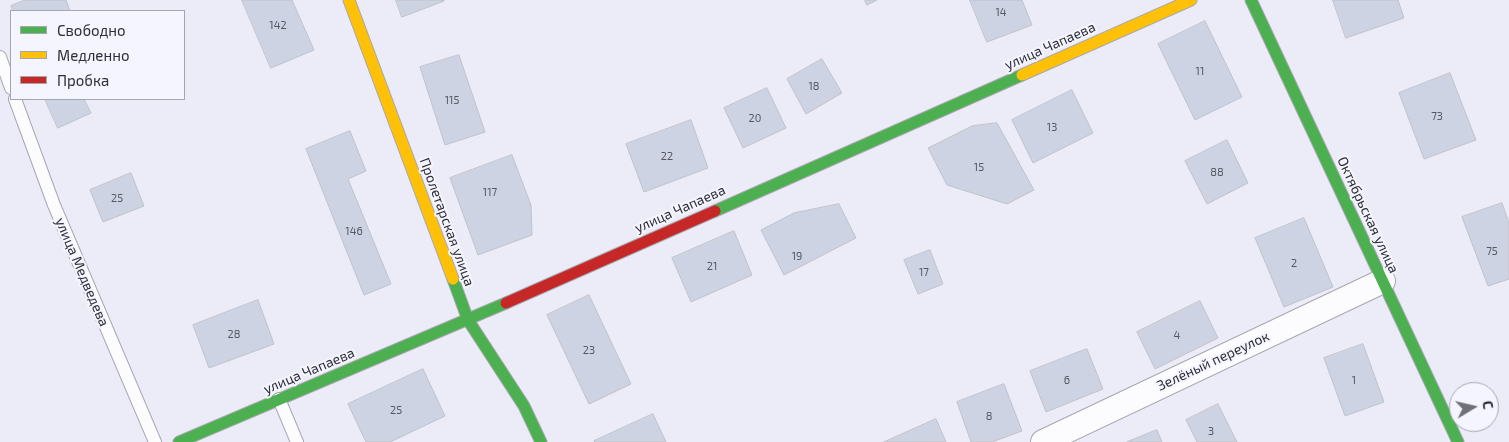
<!DOCTYPE html>
<meta charset="utf-8">
<style>
body{margin:0}
#map{position:relative;width:1509px;height:442px;overflow:hidden;background:#ececf8;font-family:"Exo 2",sans-serif}
canvas{display:block}
.legend{position:absolute;left:10px;top:10px;width:175px;height:90px;box-sizing:border-box;background:#f5f5ff;border:1px solid #a5a5af;margin:0;padding:6px 9px;list-style:none;font-size:15px;color:#2e2e37}
.legend li{display:flex;align-items:center;gap:10px;height:25px}
.legend b{width:25px;border:1px solid #a5a5af}
.north{position:absolute;left:1449px;top:382px;width:50px;height:50px;box-sizing:border-box;background:#f5f5ff;border:1px solid #a5a5af;border-radius:50%;rotate:81deg;font-size:14px;font-weight:700;line-height:20px;text-align:center;color:#2e2e37}
.north::after{content:'';display:block;margin:auto;width:18px;height:22px;background:#70707b;clip-path:polygon(50% 0,100% 100%,50% 72%,0 100%)}
</style>
<div id="map">
<canvas width="1509" height="442"></canvas>
<ul class="legend">
<li><b style="height:6px;background:#4caf50"></b>Свободно</li>
<li><b style="height:6px;background:#ffc107"></b>Медленно</li>
<li><b style="height:6px;background:#c62828"></b>Пробка</li>
</ul>
<div class="north">С</div>
</div>
<script>
const g = document.querySelector('canvas').getContext('2d');
g.lineJoin = 'round';
function fillPath(path, color) { g.fillStyle = color; g.fill(path, 'evenodd'); }
function strokePath(path, color, width, dash) { g.strokeStyle = color; g.lineWidth = width; g.lineCap = dash ? 'butt' : 'round'; g.setLineDash(dash || []); g.stroke(path); }
function drawText(font, color, halo, rows, align = 'center') {
  g.font = font + ' "Exo 2",sans-serif'; g.lineWidth = 4; g.setLineDash([]); g.textBaseline = 'middle'; g.strokeStyle = halo; g.fillStyle = color; for (const [text, x, y, turn = 0] of rows) {
    g.save(); g.translate(x, y); g.rotate((+turn || 0) * Math.PI / 180); g.textAlign = isNaN(turn) ? turn : align; if (halo) g.strokeText(text, 0, 0); g.fillText(text, 0, 0); g.restore();
  }
}
const building = new Path2D(`
 M 25,0 L 66,0 L 70,11 L 13,11 L 11,6 Z
 M 242,0 L 292,0 L 314,50 L 271,68 Z
 M 396,0 L 444,0 L 444,1 L 402,17 Z
 M 865,0 L 877,0 L 867,5 Z
 M 970,0 L 1022,0 L 1032,25 L 987,42 Z
 M 1333,0 L 1398,0 L 1404,18 L 1346,38 Z
 M 1205,21 L 1242,97 L 1195,120 L 1158,44 Z
 M 459,55 L 485,132 L 445,145 L 420,67 Z
 M 822,59 L 842,93 L 806,114 L 787,79 Z
 M 1450,73 L 1476,140 L 1424,159 L 1399,93 Z
 M 767,88 L 786,128 L 743,148 L 724,108 Z
 M 1072,90 L 1093,133 L 1033,163 L 1012,120 Z
 M 45,99 L 84,99 L 91,113 L 58,128 Z
 M 691,120 L 708,168 L 644,192 L 626,144 Z
 M 997,123 L 1034,190 L 1007,204 L 947,185 L 928,148 L 972,126 Z
 M 350,131 L 366,171 L 348,179 L 391,284 L 364,295 L 306,149 Z
 M 1227,140 L 1248,183 L 1207,204 L 1185,161 Z
 M 512,155 L 531,205 L 532,235 L 478,255 L 450,178 Z
 M 131,173 L 144,206 L 103,222 L 90,190 Z
 M 1502,203 L 1509,223 L 1509,279 L 1488,286 L 1462,217 Z
 M 839,204 L 856,238 L 784,275 L 761,230 L 794,213 Z
 M 1304,218 L 1333,287 L 1284,307 L 1255,238 Z
 M 734,231 L 752,275 L 691,302 L 672,258 Z
 M 930,250 L 943,284 L 918,294 L 904,260 Z
 M 589,295 L 631,384 L 589,404 L 547,315 Z
 M 258,300 L 274,344 L 209,368 L 193,325 Z
 M 1200,301 L 1218,338 L 1155,369 L 1137,332 Z
 M 1363,344 L 1384,402 L 1345,416 L 1324,358 Z
 M 1087,349 L 1103,389 L 1046,412 L 1030,371 Z
 M 423,369 L 445,416 L 390,442 L 366,442 L 348,404 Z
 M 1004,384 L 1022,431 L 992,442 L 971,442 L 957,402 Z
 M 1218,404 L 1237,442 L 1197,442 L 1186,420 Z
 M 653,414 L 666,442 L 595,442 L 594,441 Z
 M 936,419 L 946,442 L 884,442 Z
 M 1157,430 L 1162,442 L 1127,442 Z`);
fillPath(building, '#cdd3e2');
strokePath(building, '#c0c2cb', 1);
const lane = new Path2D(`
 M 0,57 L 11,88
 M 15,99 L 54,205 L 155,442
 M 279,399 L 297,442`);
const street = new Path2D(`
 M 1043,442 L 1383,281`);
const fast = new Path2D(`
 M 1251,0 L 1458,442
 M 715,211 L 1022,75
 M 453,279 L 468,320 L 524,406 L 541,442
 M 179,442 L 506,303`);
const slow = new Path2D(`
 M 349,0 L 453,279
 M 1022,75 L 1191,0`);
const jam = new Path2D(`
 M 506,303 L 715,211`);
strokePath(lane, '#a7a7b0', 14);
strokePath(street, '#a7a7b0', 26);
strokePath(fast, '#a7a7b0', 13);
strokePath(slow, '#a7a7b0', 13);
strokePath(jam, '#a7a7b0', 13);
strokePath(lane, '#fcfcfe', 12);
strokePath(street, '#fcfcfe', 24);
strokePath(fast, '#4caf50', 11);
strokePath(slow, '#ffc107', 11);
strokePath(jam, '#c62828', 11);
drawText('11px', '#565762', null, [
 ["14",1001,12],
 ["142",278,25],
 ["11",1200,71],
 ["18",814,86],
 ["115",452,100],
 ["73",1437,116],
 ["20",755,118],
 ["13",1052,127],
 ["22",667,156],
 ["15",979,167],
 ["88",1217,172],
 ["117",490,192],
 ["25",117,198],
 ["146",354,231],
 ["75",1492,251],
 ["19",797,256],
 ["2",1294,263],
 ["21",712,266],
 ["17",924,272],
 ["28",234,334],
 ["4",1177,335],
 ["23",589,350],
 ["6",1067,380],
 ["1",1354,380],
 ["25",396,410],
 ["8",989,416],
 ["3",1211,431]
]);
drawText('14px', '#2e2e37', '#f5f5ff', [
 ["улица Чапаева",1050,46,-24],
 ["улица Чапаева",680,209,-24],
 ["Октябрьская улица",1368,215,65],
 ["Пролетарская улица",447,222,70],
 ["улица Медведева",82,272,67],
 ["Зелёный переулок",1213,361,-25],
 ["улица Чапаева",309,371,-23]
]);
</script>
